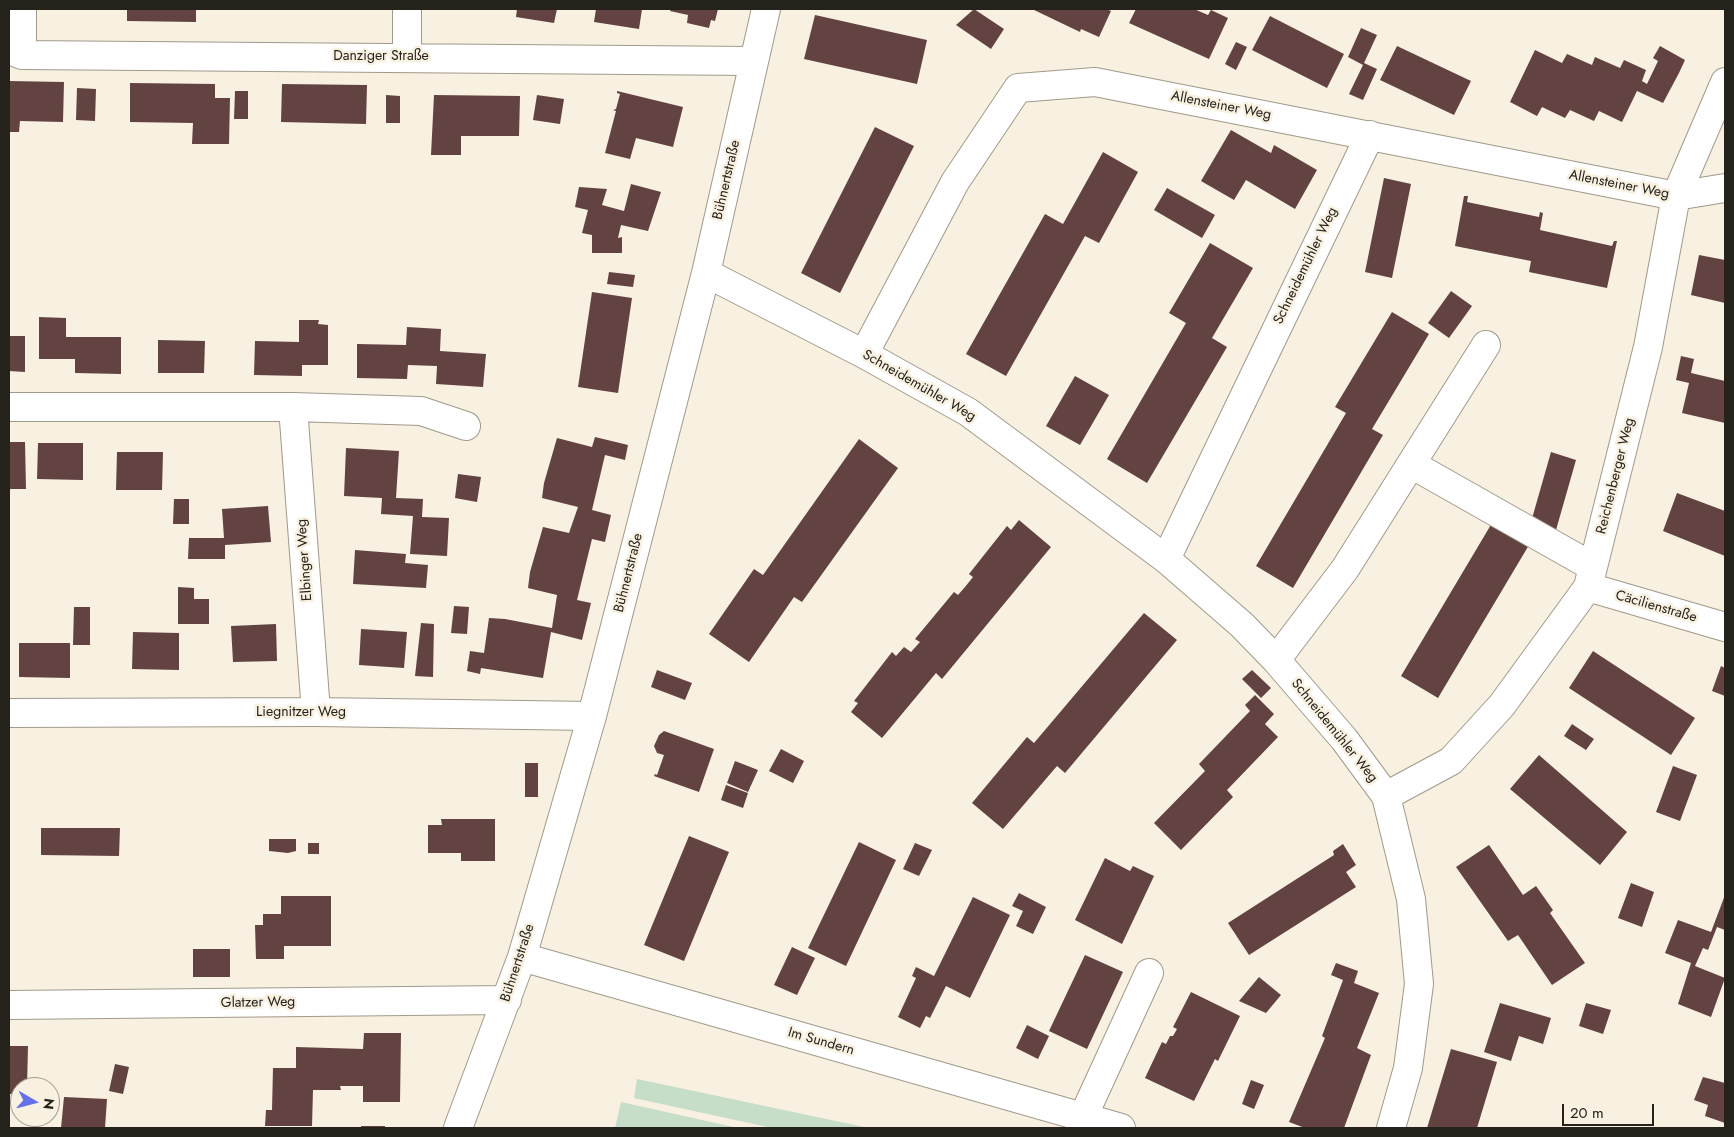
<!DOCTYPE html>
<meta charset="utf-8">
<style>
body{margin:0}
#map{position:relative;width:1734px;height:1137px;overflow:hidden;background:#f8f0e0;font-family:Jost,sans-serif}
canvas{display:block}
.frame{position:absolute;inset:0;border:10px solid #25221c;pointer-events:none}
.north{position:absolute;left:10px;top:1077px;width:50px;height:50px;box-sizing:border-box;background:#f8f0e0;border:1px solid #a49e92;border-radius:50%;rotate:98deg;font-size:14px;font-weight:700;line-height:20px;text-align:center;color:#25221c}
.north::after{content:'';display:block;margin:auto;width:18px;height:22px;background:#656fe8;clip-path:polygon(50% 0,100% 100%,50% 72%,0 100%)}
.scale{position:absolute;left:1562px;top:1104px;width:92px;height:22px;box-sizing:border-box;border:2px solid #25221c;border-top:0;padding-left:6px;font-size:15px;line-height:18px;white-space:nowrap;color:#25221c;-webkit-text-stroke:4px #f8f0e0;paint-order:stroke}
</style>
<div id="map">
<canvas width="1734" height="1137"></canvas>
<div class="frame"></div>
<div class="north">N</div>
<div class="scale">20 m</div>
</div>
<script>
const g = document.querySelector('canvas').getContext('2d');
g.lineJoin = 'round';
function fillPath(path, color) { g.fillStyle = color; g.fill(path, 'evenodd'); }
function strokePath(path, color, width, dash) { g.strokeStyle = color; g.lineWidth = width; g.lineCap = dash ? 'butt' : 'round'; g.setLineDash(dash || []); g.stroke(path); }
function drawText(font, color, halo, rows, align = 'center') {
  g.font = font + ' Jost,sans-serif'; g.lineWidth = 5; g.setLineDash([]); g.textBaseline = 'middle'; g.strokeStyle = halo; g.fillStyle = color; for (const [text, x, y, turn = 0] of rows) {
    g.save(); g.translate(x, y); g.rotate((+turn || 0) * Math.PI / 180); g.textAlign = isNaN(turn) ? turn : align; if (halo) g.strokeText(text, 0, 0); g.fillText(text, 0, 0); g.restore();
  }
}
fillPath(new Path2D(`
 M 637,1079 L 869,1128 L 772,1128 L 634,1098 Z
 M 621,1102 L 738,1128 L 615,1128 Z`), '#c6ddc8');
fillPath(new Path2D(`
 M 127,9 L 196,9 L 196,22 L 127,21 Z
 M 517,9 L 557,9 L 554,23 L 516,17 Z
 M 596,9 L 642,9 L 639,29 L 594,22 Z
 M 671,9 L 718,9 L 715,21 L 711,20 L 709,28 L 687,23 L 688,15 L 670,11 Z
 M 974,9 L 1004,29 L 991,49 L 956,25 Z
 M 1032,9 L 1106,9 L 1111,11 L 1099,37 L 1081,29 L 1080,32 Z
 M 1136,9 L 1194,9 L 1208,15 L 1211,10 L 1228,18 L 1209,59 L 1129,23 Z
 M 815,15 L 927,40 L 917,84 L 804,59 Z
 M 1270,16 L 1344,54 L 1327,88 L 1252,50 Z
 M 1361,28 L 1377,35 L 1364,63 L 1377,69 L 1363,100 L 1349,94 L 1363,65 L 1348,57 Z
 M 1236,42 L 1247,47 L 1236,70 L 1225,64 Z
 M 1397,46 L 1471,81 L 1454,115 L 1380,80 Z
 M 1660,46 L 1685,60 L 1679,73 L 1663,103 L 1637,91 L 1622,122 L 1599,111 L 1594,121 L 1570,110 L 1565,118 L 1542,107 L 1537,116 L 1510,102 L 1535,50 L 1562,63 L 1567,54 L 1592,65 L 1595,57 L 1620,68 L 1624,60 L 1646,70 L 1642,81 L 1647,84 L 1658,61 L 1653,58 Z
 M 9,81 L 64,82 L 63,122 L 20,121 L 19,132 L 9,132 Z
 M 130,83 L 215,84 L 215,98 L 230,98 L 229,144 L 192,144 L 193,123 L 130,122 Z
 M 282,84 L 367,85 L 366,124 L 281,122 Z
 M 77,88 L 96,89 L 95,121 L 76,120 Z
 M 235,91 L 248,91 L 248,119 L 234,119 Z
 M 617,91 L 683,107 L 673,147 L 636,138 L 630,159 L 605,153 L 616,111 L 613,110 L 616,109 L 620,94 L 617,93 Z
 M 386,95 L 400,96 L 400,123 L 386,123 Z
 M 434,95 L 520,96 L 519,136 L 461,136 L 461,155 L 431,155 Z
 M 537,95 L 564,99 L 560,124 L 533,120 Z
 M 875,127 L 914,146 L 840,293 L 801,273 Z
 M 1231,130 L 1271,153 L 1274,145 L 1317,170 L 1295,209 L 1246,180 L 1234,200 L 1201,181 Z
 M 1103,152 L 1138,172 L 1099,243 L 1085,236 L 1006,376 L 966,354 L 1045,214 L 1063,224 Z
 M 1384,178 L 1411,184 L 1392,278 L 1365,272 Z
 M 631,184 L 661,192 L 648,231 L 621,225 L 618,238 L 622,237 L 622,253 L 592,253 L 592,235 L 582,233 L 588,210 L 575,207 L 579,187 L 607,189 L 602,205 L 624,211 Z
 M 1167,188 L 1215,215 L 1202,238 L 1154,210 Z
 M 1464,196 L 1468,196 L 1467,202 L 1539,217 L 1540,212 L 1543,213 L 1540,230 L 1612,246 L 1614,241 L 1617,241 L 1607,288 L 1529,272 L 1531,261 L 1455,246 Z
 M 1210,243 L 1253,268 L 1212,338 L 1227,347 L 1147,483 L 1107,459 L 1186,323 L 1169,313 Z
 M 1699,255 L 1725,260 L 1725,303 L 1691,295 Z
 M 609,272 L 635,275 L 633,287 L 607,284 Z
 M 1451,291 L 1472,306 L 1449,338 L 1428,323 Z
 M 592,292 L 632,298 L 618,393 L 578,387 Z
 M 1392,312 L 1429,334 L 1372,429 L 1383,435 L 1293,588 L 1256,566 L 1346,413 L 1335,407 Z
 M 39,317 L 66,318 L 66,337 L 121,337 L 121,374 L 75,373 L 75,359 L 39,359 Z
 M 299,320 L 319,320 L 318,324 L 328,325 L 328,365 L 302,365 L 302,376 L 254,375 L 255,341 L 299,342 Z
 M 407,327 L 441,329 L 440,351 L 486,354 L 483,387 L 436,384 L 437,366 L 408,365 L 407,379 L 357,378 L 357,344 L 406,345 Z
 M 9,336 L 25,336 L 25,372 L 9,371 Z
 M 158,340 L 205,341 L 204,373 L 158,373 Z
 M 1681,356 L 1694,359 L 1691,373 L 1725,381 L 1725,423 L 1682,413 L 1689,383 L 1676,380 Z
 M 1075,376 L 1109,395 L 1080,445 L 1046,426 Z
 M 595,437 L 628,445 L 625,460 L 605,455 L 592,510 L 611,515 L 605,542 L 592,539 L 577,600 L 591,603 L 582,640 L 551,632 L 543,678 L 481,668 L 480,674 L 467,671 L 470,651 L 484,653 L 489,618 L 505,619 L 552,628 L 557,595 L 528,588 L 530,572 L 543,527 L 569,533 L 578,507 L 542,498 L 544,483 L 557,438 L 592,447 Z
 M 859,439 L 898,468 L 802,602 L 794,597 L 749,662 L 709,634 L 754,569 L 763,575 Z
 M 9,442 L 25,442 L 26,489 L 9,489 Z
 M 38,443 L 83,443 L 83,480 L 37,479 Z
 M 346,448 L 399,451 L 396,498 L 423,499 L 422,517 L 449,518 L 447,556 L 410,554 L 413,516 L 381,514 L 382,498 L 344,496 Z
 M 117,452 L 163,452 L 162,490 L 116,490 Z
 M 1551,452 L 1576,460 L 1554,537 L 1531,522 Z
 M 458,474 L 481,477 L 477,502 L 455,498 Z
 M 1677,493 L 1725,511 L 1725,556 L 1663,531 Z
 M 174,499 L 189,499 L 189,524 L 173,524 Z
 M 268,506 L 271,542 L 225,545 L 225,559 L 188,559 L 189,538 L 224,538 L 222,509 Z
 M 1019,520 L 1051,547 L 942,679 L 936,673 L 882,738 L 851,712 L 858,703 L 854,701 L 892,652 L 896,656 L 904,647 L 911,652 L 920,642 L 915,639 L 954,592 L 958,595 L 965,587 L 973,577 L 969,574 L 1007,526 L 1011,530 Z
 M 1492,523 L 1529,545 L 1438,698 L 1401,676 Z
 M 355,550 L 406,554 L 405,563 L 428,565 L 426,588 L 353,584 Z
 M 178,587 L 194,588 L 194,599 L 209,599 L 209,624 L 178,624 Z
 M 454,606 L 469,607 L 467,634 L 451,633 Z
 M 74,607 L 90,607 L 90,645 L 73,645 Z
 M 1144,613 L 1177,640 L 1065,773 L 1057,766 L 1003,829 L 972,803 L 1027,737 L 1034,743 Z
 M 421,623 L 434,624 L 433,677 L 415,676 Z
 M 276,624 L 277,661 L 233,662 L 231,626 Z
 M 361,629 L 407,632 L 404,668 L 359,665 Z
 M 133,632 L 179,633 L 179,670 L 132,669 Z
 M 19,643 L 70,643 L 70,678 L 19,677 Z
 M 1593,651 L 1695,718 L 1671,755 L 1569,688 Z
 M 1721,666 L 1725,668 L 1725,696 L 1712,691 Z
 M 657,670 L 692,683 L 685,700 L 651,687 Z
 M 1252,670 L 1271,688 L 1261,698 L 1242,679 Z
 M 1255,695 L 1274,714 L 1265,724 L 1278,737 L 1227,790 L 1233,797 L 1181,850 L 1154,823 L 1205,771 L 1199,764 L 1250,711 L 1245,705 Z
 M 1572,724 L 1594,739 L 1586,750 L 1564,736 Z
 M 664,731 L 714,749 L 699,792 L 654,776 L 655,774 L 657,775 L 664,755 L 657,753 L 654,746 L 659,735 Z
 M 781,749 L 804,761 L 793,783 L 769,771 Z
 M 1539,755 L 1627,832 L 1600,865 L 1510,789 Z
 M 735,761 L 758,770 L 748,792 L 727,783 Z
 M 525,763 L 538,763 L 538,797 L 525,797 Z
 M 1673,766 L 1697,775 L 1680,821 L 1656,812 Z
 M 726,785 L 748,793 L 743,808 L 721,800 Z
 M 441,819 L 495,819 L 495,861 L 461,861 L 461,853 L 428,853 L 428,825 L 442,825 Z
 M 41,828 L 120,828 L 119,856 L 41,855 Z
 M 689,836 L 729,852 L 684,961 L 644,945 Z
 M 269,839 L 296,839 L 296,851 L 288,853 L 269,851 Z
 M 859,842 L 896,860 L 846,966 L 808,948 Z
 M 308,843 L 319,843 L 319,854 L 308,854 Z
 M 915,843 L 932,850 L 919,876 L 903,869 Z
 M 1343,844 L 1356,865 L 1346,872 L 1356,887 L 1249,955 L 1228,923 L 1334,855 L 1333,851 Z
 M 1489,845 L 1523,895 L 1536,886 L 1553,910 L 1550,913 L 1585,963 L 1552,985 L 1518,935 L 1508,941 L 1456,867 Z
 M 1105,858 L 1130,871 L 1133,866 L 1154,876 L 1122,944 L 1075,920 Z
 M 1631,883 L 1654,892 L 1642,927 L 1618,918 Z
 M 1019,893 L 1046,907 L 1033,934 L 1016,926 L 1023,911 L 1012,906 Z
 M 1725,895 L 1725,930 L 1717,927 L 1708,950 L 1703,948 L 1695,966 L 1725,978 L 1711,1017 L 1678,1004 L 1691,963 L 1665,953 L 1678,920 L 1711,932 Z
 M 281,896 L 331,896 L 331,946 L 284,946 L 284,959 L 256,959 L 255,925 L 263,925 L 263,914 L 281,914 Z
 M 973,897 L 1010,915 L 970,998 L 946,986 L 930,1018 L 926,1016 L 920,1028 L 898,1017 L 916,978 L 912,976 L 916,967 L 934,976 Z
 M 792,947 L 815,958 L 797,995 L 774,985 Z
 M 193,949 L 230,949 L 230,977 L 193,977 Z
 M 1085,955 L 1123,972 L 1087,1049 L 1049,1031 Z
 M 1336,963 L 1358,971 L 1354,983 L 1379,993 L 1357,1048 L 1371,1055 L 1344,1128 L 1305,1128 L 1289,1122 L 1325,1038 L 1322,1036 L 1343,980 L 1331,975 Z
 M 1259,977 L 1281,995 L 1266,1013 L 1239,1001 Z
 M 1191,992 L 1240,1016 L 1218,1061 L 1215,1059 L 1194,1101 L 1145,1078 L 1162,1042 L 1166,1044 L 1170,1036 L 1173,1036 L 1177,1029 L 1173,1027 Z
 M 1500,1003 L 1551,1018 L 1543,1044 L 1519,1036 L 1511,1061 L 1484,1052 Z
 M 1586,1003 L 1611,1010 L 1603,1034 L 1579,1026 Z
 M 1027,1025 L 1049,1036 L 1038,1059 L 1016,1048 Z
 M 364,1033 L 401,1033 L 400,1102 L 363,1102 L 363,1086 L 340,1086 L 341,1090 L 313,1090 L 312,1126 L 265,1126 L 266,1110 L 272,1110 L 273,1068 L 296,1068 L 296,1047 L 363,1049 Z
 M 9,1046 L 28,1046 L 27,1087 L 20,1087 L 20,1094 L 9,1094 Z
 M 1451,1049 L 1497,1062 L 1477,1128 L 1427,1128 Z
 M 115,1064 L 129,1067 L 123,1094 L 109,1091 Z
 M 1703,1077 L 1725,1083 L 1725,1123 L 1705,1116 L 1708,1105 L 1694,1100 Z
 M 1251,1080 L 1264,1085 L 1254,1109 L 1242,1104 Z
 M 64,1097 L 107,1099 L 105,1128 L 61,1128 Z
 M 361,1126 L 385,1126 L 385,1128 L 361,1128 Z`), '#624342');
const minor = new Path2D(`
 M 9,50 L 22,55 L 753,61
 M 22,55 L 22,9
 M 407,57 L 407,9
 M 706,273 L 864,354 L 968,412 L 1166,559 L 1242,625 L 1276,660 L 1344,739 L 1386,796 L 1411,899 L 1419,984 L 1408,1068 L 1391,1128
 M 864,354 L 955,182 L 1018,88 L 1095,82 L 1676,196 L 1725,188
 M 9,407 L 293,407 L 316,712
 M 293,407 L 421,411 L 466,426
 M 1411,464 L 1593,567
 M 1166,559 L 1370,135
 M 1588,587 L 1725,627
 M 1276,660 L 1345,569 L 1486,345
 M 9,713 L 316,712 L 592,716
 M 1386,796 L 1451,761 L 1502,705 L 1588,587 L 1648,347 L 1676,196 L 1725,82
 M 522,957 L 1121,1128
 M 9,1005 L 507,1000
 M 1083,1117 L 1149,973
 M 458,1128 L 522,957 L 592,716 L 706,273 L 766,9`);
strokePath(minor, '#a19a8b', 30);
strokePath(minor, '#fff', 28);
drawText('14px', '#25221c', '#f8f0e0', [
 ["Danziger Straße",381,57],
 ["Allensteiner Weg",1221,106,11],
 ["Bühnertstraße",727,180,-77],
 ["Allensteiner Weg",1619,185,11],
 ["Schneidemühler Weg",1306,266,-64],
 ["Schneidemühler Weg",919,386,30],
 ["Reichenberger Weg",1616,476,-76],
 ["Elbinger Weg",305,560,-94],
 ["Bühnertstraße",629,573,-76],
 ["Cäcilienstraße",1656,607,16],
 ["Liegnitzer Weg",301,713],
 ["Schneidemühler Weg",1334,731,51],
 ["Bühnertstraße",518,963,-72],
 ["Glatzer Weg",258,1003,-1],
 ["Im Sundern",821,1042,16]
]);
</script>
